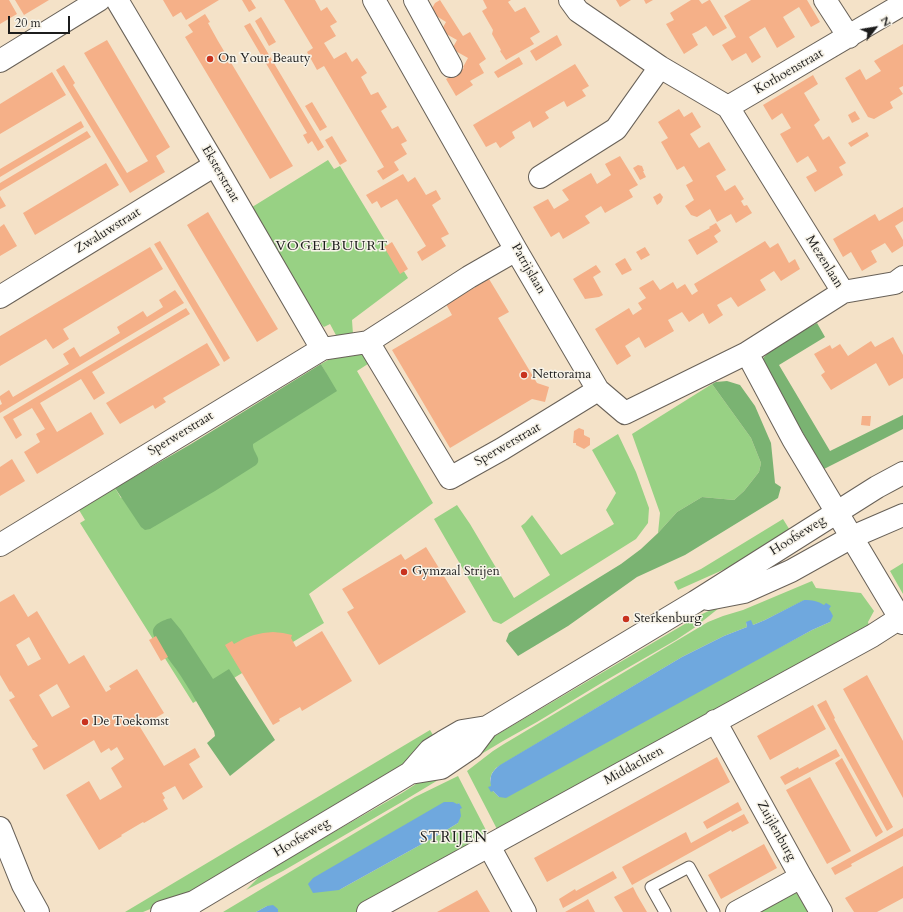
<!DOCTYPE html>
<style>
body{margin:0}
#map{position:relative;width:903px;height:912px;overflow:hidden;background:#f4e2c8;font-family:Cardo,serif}
canvas{display:block}
.north{position:absolute;left:855px;top:8px;width:40px;height:40px;-webkit-text-stroke:3px #f7f3e8;paint-order:stroke;rotate:59deg;font-size:11px;font-weight:700;line-height:16px;text-align:center;color:#1c1c1c}
.north::after{content:'';display:block;margin:auto;width:14px;height:18px;background:#1c1c1c;clip-path:polygon(50% 0,100% 100%,50% 72%,0 100%)}
.scale{position:absolute;left:8px;top:16px;width:62px;height:18px;box-sizing:border-box;border:2px solid #1c1c1c;border-top:0;padding-left:5px;font-size:12px;line-height:14px;white-space:nowrap;color:#1c1c1c;-webkit-text-stroke:3px #f7f3e8;paint-order:stroke}
</style>
<div id="map">
<canvas width="903" height="912"></canvas>
<div class="north">N</div>
<div class="scale">20 m</div>
</div>
<script>
const g = document.querySelector('canvas').getContext('2d');
g.lineJoin = 'round';
function fillPath(path, color) { g.fillStyle = color; g.fill(path, 'evenodd'); }
function strokePath(path, color, width, dash) { g.strokeStyle = color; g.lineWidth = width; g.lineCap = dash ? 'butt' : 'round'; g.setLineDash(dash || []); g.stroke(path); }
function drawText(font, color, halo, rows, align = 'center') {
  g.font = font + ' Cardo,serif'; g.lineWidth = 3; g.setLineDash([]); g.textBaseline = 'middle'; g.strokeStyle = halo; g.fillStyle = color; for (const [text, x, y, turn = 0] of rows) {
    g.save(); g.translate(x, y); g.rotate((+turn || 0) * Math.PI / 180); g.textAlign = isNaN(turn) ? turn : align; if (halo) g.strokeText(text, 0, 0); g.fillText(text, 0, 0); g.restore();
  }
}
fillPath(new Path2D(`
 M 328,160 L 334,169 L 340,166 L 408,278 L 352,320 L 354,349 L 359,347 L 371,362 L 357,371 L 433,503 L 309,594 L 324,623 L 193,703 L 80,523 L 85,520 L 79,510 L 115,488 L 121,498 L 326,373 L 321,364 L 339,354 L 345,352 L 330,324 L 324,327 L 322,325 L 286,272 L 249,209 Z
 M 712,384 L 751,438 L 761,463 L 759,472 L 744,491 L 734,500 L 702,497 L 677,512 L 658,533 L 660,513 L 632,434 Z
 M 618,434 L 636,472 L 649,508 L 648,523 L 636,539 L 501,624 L 493,621 L 434,519 L 457,505 L 470,524 L 514,598 L 550,575 L 521,526 L 525,523 L 532,515 L 561,555 L 614,524 L 606,510 L 616,493 L 592,450 Z
 M 783,519 L 791,532 L 725,569 L 678,590 L 674,582 L 701,569 Z
 M 903,563 L 903,594 L 890,571 Z
 M 812,581 L 816,588 L 861,593 L 874,611 L 868,622 L 870,630 L 499,833 L 467,771 L 493,751 L 504,744 L 708,622 L 723,616 L 743,610 ZM 805,600 L 824,606 L 830,622 L 812,630 L 499,797 L 493,791 L 490,779 L 492,773 L 496,768 L 682,657 L 724,636 L 747,627 L 746,622 L 753,625 L 765,620 Z
 M 724,604 L 694,628 L 676,640 L 603,682 L 537,722 L 503,741 L 400,803 L 283,871 L 246,890 L 259,877 L 306,848 L 402,793 L 416,784 L 439,773 L 493,737 L 700,615 Z
 M 430,730 L 436,740 L 406,762 L 182,896 L 143,912 L 125,912 Z
 M 458,776 L 490,838 L 356,912 L 278,912 L 278,909 L 267,906 L 256,912 L 223,912 L 415,797 ZM 459,803 L 460,809 L 458,823 L 440,834 L 339,890 Z
 M 795,891 L 809,912 L 755,912 Z`), '#98d184');
fillPath(new Path2D(`
 M 817,323 L 825,337 L 779,365 L 830,451 L 903,415 L 903,429 L 824,469 L 790,411 L 762,360 C 768,349 804,330 817,323 Z
 M 321,364 L 337,391 L 253,444 C 252,452 263,459 256,465 L 215,491 L 150,529 L 145,530 L 141,527 L 115,488 L 191,444 Z
 M 727,381 L 740,385 L 755,406 L 771,443 L 775,483 L 781,487 L 778,498 L 685,555 L 637,577 L 568,626 L 518,656 L 506,641 L 509,633 L 621,564 L 641,549 L 658,533 L 677,512 L 702,497 L 734,500 L 744,491 L 759,472 L 761,463 L 751,438 L 712,384 L 716,382 Z
 M 171,618 L 181,630 L 213,679 L 229,669 L 275,740 L 230,776 L 207,743 L 215,736 L 214,731 C 201,710 190,689 176,669 C 171,662 154,640 153,633 C 152,624 164,620 171,618 Z`), '#7ab372');
fillPath(new Path2D(`
 M 804,600 C 812,600 818,601 824,605 L 826,603 L 831,606 L 829,609 L 831,612 L 833,616 L 830,622 L 812,630 L 506,798 L 499,797 L 493,791 L 491,792 L 488,787 L 491,786 C 489,776 492,771 500,765 L 682,657 L 724,636 L 747,627 L 746,622 L 751,620 L 753,625 L 765,620 Z
 M 444,802 L 453,802 L 457,804 L 459,803 L 462,808 L 460,809 L 461,816 L 458,823 L 440,834 L 339,890 L 313,893 L 308,884 L 313,878 Z
 M 273,905 L 278,909 L 278,912 L 256,912 L 267,906 Z`), '#6fa8de');
fillPath(new Path2D(`
 M 0,0 L 9,0 L 17,14 L 0,24 Z
 M 15,0 L 49,0 L 24,15 Z
 M 163,0 L 219,0 L 186,20 L 181,12 L 173,17 Z
 M 242,0 L 251,0 L 256,8 L 249,12 Z
 M 284,0 L 315,0 L 321,11 L 327,7 L 337,22 L 330,26 L 336,36 L 324,43 L 334,59 L 346,52 L 352,62 L 357,58 L 367,73 L 361,77 L 371,95 L 378,92 L 387,107 L 381,111 L 392,129 L 398,126 L 407,141 L 401,144 L 407,154 L 394,162 L 399,170 L 383,180 L 377,171 L 384,167 L 324,66 L 317,70 L 307,52 L 313,48 Z
 M 440,0 L 463,36 L 470,32 L 486,59 L 479,64 L 484,73 L 470,81 L 473,85 L 456,96 L 446,79 L 464,68 L 463,67 L 468,58 L 452,49 L 457,40 L 441,31 L 446,22 L 430,12 L 435,3 Z
 M 483,0 L 511,0 L 508,2 L 515,12 L 525,7 L 540,32 L 530,38 L 534,44 L 506,60 L 500,51 L 501,50 L 492,34 L 493,30 L 482,11 L 487,8 Z
 M 616,0 L 631,0 L 620,7 Z
 M 644,0 L 653,0 L 646,4 Z
 M 691,0 L 699,0 L 702,4 L 709,0 L 710,0 L 727,28 L 713,36 L 706,26 L 698,31 L 692,34 L 698,45 L 684,54 L 666,24 L 674,20 L 670,13 Z
 M 751,0 L 807,0 L 820,22 L 811,27 L 799,7 L 783,17 L 795,37 L 777,48 L 765,27 L 749,37 L 761,57 L 752,63 L 746,53 L 732,61 L 722,45 L 736,37 L 724,16 Z
 M 205,14 L 210,22 L 208,23 L 218,41 L 293,166 L 270,179 L 185,37 L 193,32 L 188,25 Z
 M 261,17 L 276,42 L 269,46 L 255,21 Z
 M 250,23 L 324,147 L 318,151 L 312,141 L 308,144 L 303,135 L 307,133 L 244,26 Z
 M 557,35 L 562,45 L 536,61 L 530,51 Z
 M 107,40 L 170,147 L 156,156 L 165,172 L 130,193 L 56,70 L 64,65 L 75,83 L 73,85 L 127,173 L 148,161 L 84,53 Z
 M 903,44 L 903,86 L 899,88 L 903,94 L 890,102 L 893,108 L 874,119 L 868,117 L 845,78 L 860,69 L 866,80 L 881,71 L 874,61 Z
 M 519,57 L 523,64 L 498,78 L 494,72 Z
 M 575,64 L 589,86 L 582,90 L 586,96 L 567,107 L 564,101 L 545,112 L 549,118 L 533,128 L 530,121 L 512,132 L 515,138 L 500,148 L 496,142 L 486,147 L 473,125 Z
 M 52,72 L 66,95 L 0,134 L 0,104 Z
 M 813,75 L 818,84 L 804,93 L 820,120 L 814,125 L 823,140 L 829,136 L 846,163 L 839,167 L 843,175 L 815,192 L 806,177 L 817,171 L 813,164 L 808,156 L 797,163 L 780,134 L 791,128 L 782,113 L 772,120 L 763,105 Z
 M 312,102 L 327,127 L 320,131 L 305,106 Z
 M 679,109 L 684,117 L 692,112 L 701,127 L 690,134 L 699,148 L 709,142 L 726,170 L 716,176 L 725,191 L 735,185 L 744,199 L 741,201 L 744,206 L 747,205 L 752,213 L 736,223 L 731,214 L 717,222 L 710,209 L 697,217 L 691,215 L 685,206 L 694,200 L 686,185 L 693,181 L 684,166 L 677,170 L 661,142 L 668,138 L 658,122 Z
 M 855,111 L 860,119 L 852,123 L 848,115 Z
 M 81,121 L 84,127 L 0,177 L 0,169 Z
 M 87,131 L 91,137 L 0,191 L 0,183 Z
 M 867,132 L 869,136 L 851,147 L 848,143 Z
 M 332,136 L 347,161 L 340,165 L 325,140 Z
 M 620,156 L 638,185 L 629,190 L 633,197 L 605,213 L 601,206 L 585,216 L 590,223 L 563,239 L 559,232 L 551,237 L 533,207 L 548,199 L 554,209 L 569,200 L 562,190 L 591,173 L 597,184 L 611,175 L 605,164 Z
 M 106,163 L 119,185 L 35,235 L 23,213 Z
 M 638,165 L 642,166 L 644,171 L 643,171 L 646,177 L 640,180 L 633,168 Z
 M 403,174 L 408,182 L 415,177 L 426,195 L 436,190 L 441,199 L 432,205 L 449,234 L 441,238 L 446,246 L 422,261 L 417,252 L 426,246 L 397,199 L 381,208 L 377,201 L 372,204 L 366,195 Z
 M 660,193 L 663,197 L 661,202 L 657,205 L 653,197 Z
 M 0,196 L 6,206 L 0,209 Z
 M 903,207 L 903,221 L 895,226 L 903,240 L 903,246 L 892,253 L 885,243 L 871,251 L 877,262 L 862,271 L 851,252 L 843,257 L 833,239 L 875,214 L 879,221 Z
 M 208,212 L 278,329 L 257,342 L 187,225 Z
 M 716,223 L 721,231 L 714,236 L 718,242 L 697,255 L 688,240 L 710,228 L 709,227 Z
 M 4,224 L 17,246 L 0,256 L 0,227 Z
 M 160,241 L 230,358 L 224,362 L 154,244 Z
 M 765,241 L 770,248 L 778,243 L 789,263 L 795,259 L 800,269 L 781,281 L 774,271 L 760,280 L 766,290 L 738,307 L 731,297 L 717,305 L 723,315 L 709,324 L 703,313 L 689,322 L 682,312 L 668,320 L 674,331 L 645,348 L 639,337 L 625,346 L 631,356 L 617,365 L 595,329 L 629,308 L 633,315 L 642,309 L 638,303 L 646,298 L 639,288 L 653,280 L 660,290 L 673,282 L 677,289 L 685,284 L 692,295 L 698,291 L 694,284 Z
 M 392,242 L 408,269 L 400,274 L 384,247 Z
 M 150,247 L 163,269 L 63,329 L 69,339 L 53,349 L 46,339 L 0,366 L 0,336 Z
 M 645,247 L 650,255 L 641,260 L 636,252 Z
 M 625,258 L 632,270 L 622,275 L 615,264 Z
 M 596,265 L 601,272 L 593,277 L 603,295 L 599,297 L 585,299 L 573,279 Z
 M 489,279 L 509,312 L 498,318 L 537,383 L 549,387 L 545,402 L 532,399 L 450,448 L 392,350 L 452,315 L 446,304 Z
 M 175,290 L 184,303 L 0,413 L 0,405 L 2,404 L 0,399 L 0,396 L 9,390 L 13,397 L 69,364 L 63,354 L 74,347 L 80,357 L 120,333 L 117,327 L 143,311 L 147,317 L 163,307 L 159,300 Z
 M 186,308 L 190,314 L 92,372 L 105,393 L 94,400 L 81,379 L 40,403 L 57,432 L 91,412 L 104,434 L 37,474 L 24,452 L 40,442 L 36,434 L 45,429 L 32,408 L 13,419 L 22,435 L 16,439 L 3,417 Z
 M 893,337 L 903,355 L 903,378 L 889,386 L 876,363 L 831,390 L 821,375 L 825,372 L 814,354 L 830,345 L 832,349 L 840,344 L 848,356 L 871,341 L 875,347 Z
 M 207,343 L 220,365 L 163,398 L 166,402 L 155,409 L 153,405 L 120,424 L 106,403 Z
 M 862,416 L 871,416 L 870,426 L 861,425 Z
 M 579,428 L 584,430 L 584,435 L 590,438 L 590,445 L 584,449 L 576,445 L 576,443 L 573,443 L 574,431 Z
 M 12,459 L 25,481 L 0,496 L 0,467 Z
 M 426,547 L 466,612 L 379,665 L 347,612 L 354,608 L 342,589 L 401,554 L 405,560 Z
 M 14,594 L 28,617 L 37,611 L 69,664 L 84,655 L 106,692 L 111,689 L 109,686 L 137,669 L 164,713 L 140,727 L 164,766 L 195,748 L 200,757 L 189,764 L 203,787 L 183,800 L 175,786 L 162,793 L 165,798 L 163,800 L 168,809 L 144,823 L 143,822 L 121,835 L 122,836 L 99,850 L 66,795 L 89,781 L 100,800 L 122,787 L 111,768 L 124,759 L 117,747 L 111,751 L 109,748 L 101,753 L 94,740 L 44,770 L 32,749 L 38,746 L 34,740 L 33,740 L 9,700 L 15,697 L 11,691 L 10,692 L 0,675 L 0,602 ZM 29,637 L 41,659 L 28,666 L 16,645 ZM 57,684 L 70,707 L 52,717 L 39,695 Z
 M 322,631 L 352,681 L 302,711 L 300,707 L 279,719 L 280,721 L 273,725 L 225,645 L 232,641 L 234,644 L 245,638 L 254,635 L 263,633 L 273,632 L 283,633 L 292,635 L 291,638 L 296,647 Z
 M 156,636 L 168,657 L 161,661 L 149,640 Z
 M 867,675 L 903,741 L 903,798 L 843,689 Z
 M 826,700 L 835,718 L 834,719 L 893,827 L 887,831 L 817,705 Z
 M 813,705 L 826,729 L 770,760 L 757,736 Z
 M 836,749 L 840,756 L 785,785 L 780,777 L 798,767 L 799,769 Z
 M 717,757 L 730,782 L 547,882 L 534,858 Z
 M 842,758 L 883,832 L 876,837 L 835,763 Z
 M 810,777 L 851,851 L 827,864 L 786,790 Z
 M 738,802 L 742,810 L 707,829 L 703,822 Z
 M 744,814 L 749,823 L 732,832 L 731,830 L 632,885 L 622,867 L 686,832 L 691,843 Z
 M 903,828 L 903,836 L 851,864 L 852,866 L 835,875 L 831,868 Z
 M 764,844 L 777,868 L 721,899 L 708,875 Z
 M 903,866 L 903,898 L 877,912 L 854,912 L 845,898 Z
 M 613,871 L 617,878 L 563,908 L 559,899 L 575,889 L 576,891 Z
 M 633,887 L 637,895 L 647,912 L 623,912 L 614,897 Z
 M 477,890 L 490,912 L 437,912 L 459,900 Z
 M 588,899 L 595,912 L 565,912 L 585,901 Z`), '#f5b088');
const service = new Path2D(`
 M 665,912 L 651,887 L 689,867 L 714,912`);
const minor = new Path2D(`
 M 117,0 L 215,165 L 322,349
 M 374,0 L 516,250 L 598,390 L 625,413 L 747,353
 M 415,0 L 451,66
 M 570,0 L 578,11 L 660,67 L 728,107 L 843,292 L 747,353 L 793,439 L 903,623
 M 825,0 L 849,37
 M 0,61 L 99,0
 M 728,107 L 903,4
 M 540,177 L 616,129 L 660,67
 M 516,250 L 469,277 L 368,342 L 450,478 L 502,449 L 598,390
 M 843,292 L 895,283 L 903,277
 M 0,297 L 215,165
 M 0,545 L 322,349 L 368,342
 M 715,721 L 801,877 L 737,912
 M 0,828 L 23,885 L 38,912
 M 489,846 L 525,912
 M 801,877 L 821,912
 M 368,912 L 872,636 L 900,618`);
const tertiary = new Path2D(`
 M 708,599 L 744,592 L 791,571 L 852,537 L 903,515
 M 410,773 L 441,768 L 472,747 L 487,727
 M 162,912 L 194,902
 M 184,912 L 194,902 L 410,773 L 430,750 L 443,742 L 462,731 L 487,727 L 695,602 L 877,487 L 903,473`);
strokePath(service, '#686158', 13);
strokePath(minor, '#686158', 24);
strokePath(tertiary, '#686158', 24);
strokePath(service, '#fff', 11);
strokePath(minor, '#fff', 22);
strokePath(tertiary, '#fff', 22);
for (const [x, y, r, color] of [
 [210,59,4,"#c8321e"],
 [524,375,4,"#c8321e"],
 [404,572,4,"#c8321e"],
 [626,619,4,"#c8321e"],
 [85,722,4,"#c8321e"]
]) { const dot = new Path2D(); dot.arc(x, y, r, 0, 2 * Math.PI); g.fillStyle = color; g.fill(dot); strokePath(dot, '#f7f3e8', 1.5); }
drawText('13px', '#1c1c1c', '#f7f3e8', [
 ["On Your Beauty",218,59],
 ["Nettorama",532,375],
 ["Gymzaal Strijen",412,572],
 ["Sterkenburg",634,619],
 ["De Toekomst",93,722]
], 'left');
drawText('13px', '#1c1c1c', '#f7f3e8', [
 ["Korhoenstraat",789,72,-30],
 ["Eksterstraat",220,174,60],
 ["Zwaluwstraat",108,231,-32],
 ["Mezenlaan",824,262,58],
 ["Patrijslaan",528,269,60],
 ["Sperwerstraat",181,434,-31],
 ["Sperwerstraat",508,445,-30],
 ["Hoofseweg",798,536,-32],
 ["Middachten",634,766,-29],
 ["Zuijlenburg",776,831,61],
 ["Hoofseweg",302,838,-31]
]);
g.letterSpacing = '1px';
drawText('14px', '#1c1c1c', '#f7f3e8', [
 ["VOGELBUURT",332,247]
]);
g.letterSpacing = '0px';
g.letterSpacing = '1px';
drawText('15px', '#1c1c1c', '#f7f3e8', [
 ["STRIJEN",454,839]
]);
g.letterSpacing = '0px';
</script>
